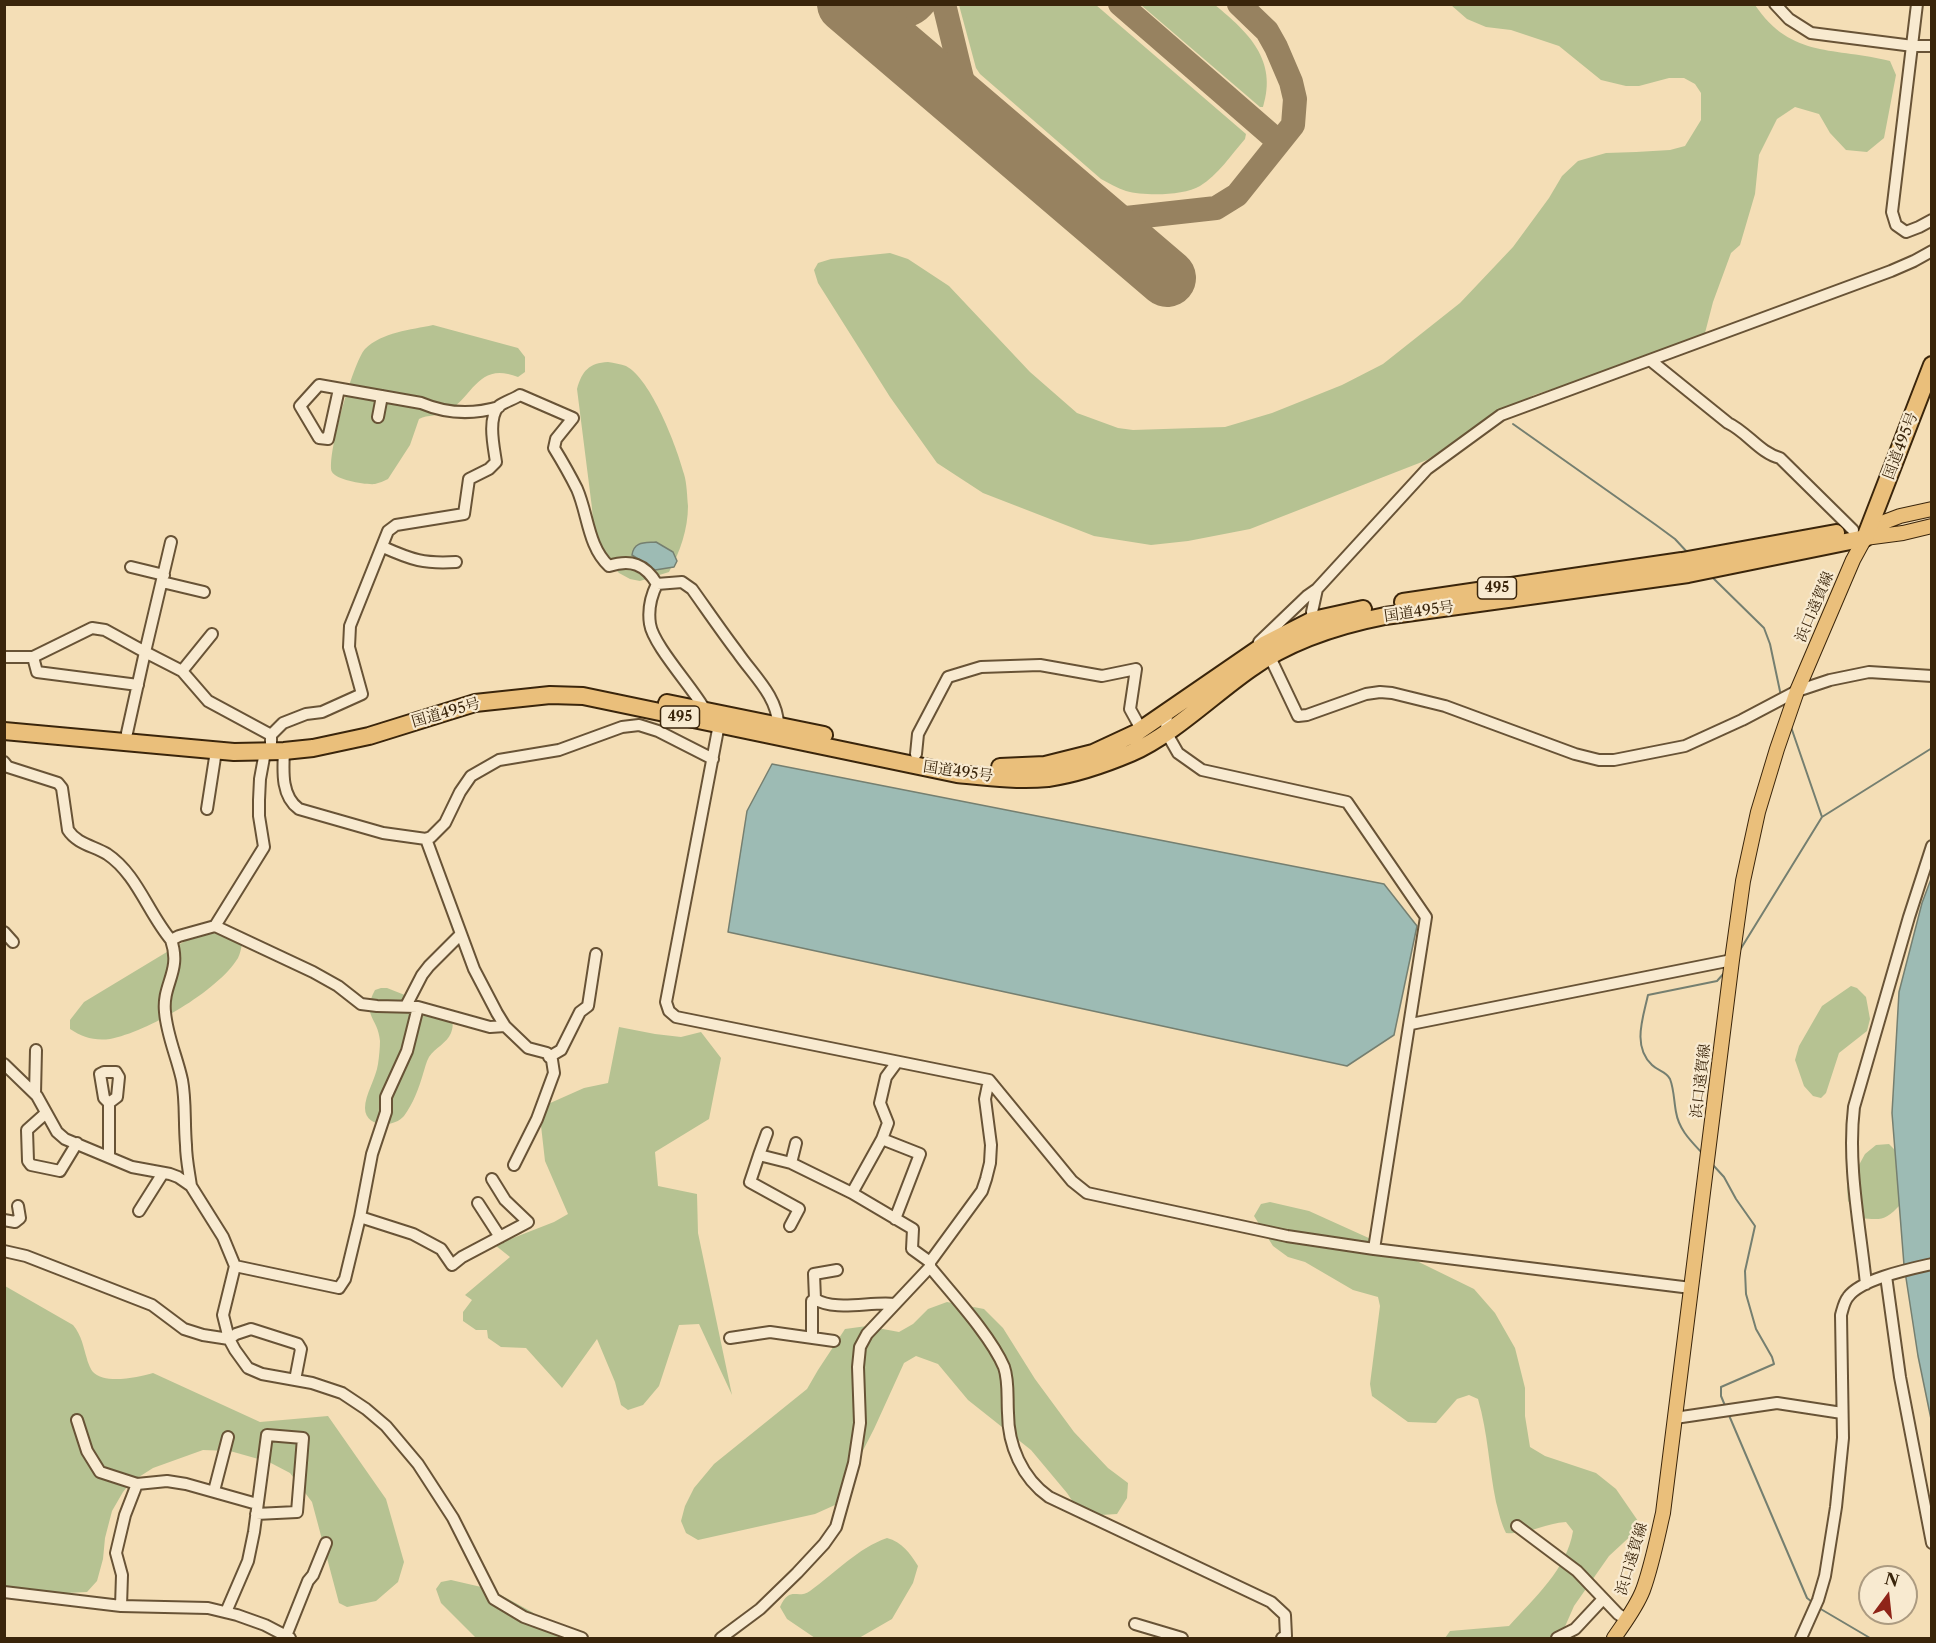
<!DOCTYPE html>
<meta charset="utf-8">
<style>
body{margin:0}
#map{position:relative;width:1936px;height:1643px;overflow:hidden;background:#f4deb6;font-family:"Libre Caslon Text",serif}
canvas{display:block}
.frame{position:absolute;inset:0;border:6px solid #3a250b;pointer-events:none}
.north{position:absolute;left:1858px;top:1565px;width:60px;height:60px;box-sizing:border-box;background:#f8ead0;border:2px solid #ac9b81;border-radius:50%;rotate:15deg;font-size:16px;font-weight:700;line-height:24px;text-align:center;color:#3a250b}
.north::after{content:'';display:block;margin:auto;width:21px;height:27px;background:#8f2418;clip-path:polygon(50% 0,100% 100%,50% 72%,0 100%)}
</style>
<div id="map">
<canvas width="1936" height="1643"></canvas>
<div class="frame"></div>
<div class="north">N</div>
</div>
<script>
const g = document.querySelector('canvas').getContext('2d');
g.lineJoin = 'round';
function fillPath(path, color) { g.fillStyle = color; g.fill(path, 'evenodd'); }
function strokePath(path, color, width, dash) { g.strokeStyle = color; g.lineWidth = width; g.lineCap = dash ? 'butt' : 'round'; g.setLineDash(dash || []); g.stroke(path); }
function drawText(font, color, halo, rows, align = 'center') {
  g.font = font + ' "Libre Caslon Text","Noto Serif JP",serif'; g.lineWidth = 4.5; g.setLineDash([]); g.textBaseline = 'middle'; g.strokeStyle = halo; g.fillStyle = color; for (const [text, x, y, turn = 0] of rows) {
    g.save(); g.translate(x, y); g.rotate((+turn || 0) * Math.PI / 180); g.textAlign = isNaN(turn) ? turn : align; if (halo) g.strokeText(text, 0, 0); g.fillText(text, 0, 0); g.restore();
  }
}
fillPath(new Path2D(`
 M 959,5 L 1096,5 L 1246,134 L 1245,139 C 1231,155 1218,175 1200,186 C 1183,196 1144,196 1126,191 C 1117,188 1109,183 1101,179 L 980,74 L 976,68 Z
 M 1141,5 L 1215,5 C 1248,32 1278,60 1263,107 L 1260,107 Z
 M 1451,5 L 1755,5 C 1791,59 1836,47 1890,61 L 1896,75 L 1884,138 L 1867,152 L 1846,150 L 1830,133 L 1819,114 L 1795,107 L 1777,119 L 1759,155 L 1755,194 L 1740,245 L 1731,253 L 1713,302 L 1705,333 L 1697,342 L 1534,395 L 1478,425 L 1427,460 L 1250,529 L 1188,541 L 1151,545 L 1094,536 L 983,493 L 937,463 L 890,397 L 818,283 L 814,270 L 818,263 L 831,259 L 890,253 L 908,259 L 949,286 L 1030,372 L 1077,413 L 1118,428 L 1133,430 L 1225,427 L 1272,413 L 1342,385 L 1383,364 L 1460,303 L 1513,247 L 1549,198 L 1562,176 L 1578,161 L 1606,153 L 1636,152 L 1670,150 L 1685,146 L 1701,120 L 1701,93 L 1695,84 L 1684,78 L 1669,78 L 1639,86 L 1626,86 L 1601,80 L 1559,46 L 1511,30 L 1486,27 L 1467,19 Z
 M 433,325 L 518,348 L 525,357 L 525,372 L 518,377 C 478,361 474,396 447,412 C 438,417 428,414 419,419 L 410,445 L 388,479 C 384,481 379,483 375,484 C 366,485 336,480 332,472 C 326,458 353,362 365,349 C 382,332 411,330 433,325 Z
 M 608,362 C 614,363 621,364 626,366 C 651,379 677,447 684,474 C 687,484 687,496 688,506 C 688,529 680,552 669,572 L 640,581 L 630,579 L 619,573 L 595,548 L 592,508 L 577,389 C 582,371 589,363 608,362 Z
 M 222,931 L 242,944 C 241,949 240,954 238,958 C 218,991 147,1032 110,1039 C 94,1041 82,1037 70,1029 L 70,1020 L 84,1002 L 200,932 Z
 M 1851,986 L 1857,988 L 1866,997 L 1870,1019 L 1867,1031 L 1839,1053 L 1826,1093 L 1821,1098 L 1813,1096 L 1804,1086 L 1795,1060 L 1799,1046 L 1822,1006 Z
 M 381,988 L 387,988 L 448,1012 C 453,1019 454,1025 451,1033 C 447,1043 435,1048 429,1057 C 426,1062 425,1068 423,1074 C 419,1088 413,1104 404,1116 C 394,1128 365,1128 365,1108 C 365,1095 376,1078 378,1064 C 379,1057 380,1048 380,1041 C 378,1017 361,1016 375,990 Z
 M 619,1027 L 655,1034 L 681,1037 L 701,1032 L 721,1058 L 709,1119 L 655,1152 L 658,1186 L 697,1194 L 698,1233 L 732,1395 L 699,1324 L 679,1325 L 659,1386 L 643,1405 L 628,1410 L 621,1405 L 615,1382 L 597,1339 L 562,1388 L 526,1348 L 501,1347 L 488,1338 L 487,1330 L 476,1330 L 463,1321 L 463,1312 L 472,1300 L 465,1295 L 510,1257 L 495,1245 L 554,1222 L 568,1214 L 545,1161 L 539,1108 L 584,1088 L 608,1083 Z
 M 1889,1144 L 1899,1154 L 1901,1204 C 1885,1221 1882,1220 1860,1218 L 1848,1201 L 1847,1187 L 1865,1154 L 1876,1145 Z
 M 1270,1202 L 1309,1211 L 1382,1244 L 1474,1289 L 1495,1313 L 1515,1348 L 1525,1388 L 1525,1416 L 1530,1447 L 1545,1456 L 1596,1473 L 1616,1489 L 1638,1521 L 1636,1531 L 1609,1556 L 1574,1606 L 1560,1638 L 1445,1638 L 1450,1631 L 1509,1626 C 1534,1598 1567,1569 1573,1531 L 1566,1522 C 1545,1523 1528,1535 1506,1533 C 1501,1523 1499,1513 1496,1502 C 1489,1468 1488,1433 1478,1399 L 1469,1395 L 1457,1399 L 1436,1423 L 1408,1422 L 1372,1396 L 1370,1384 L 1380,1306 L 1378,1297 L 1353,1290 L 1305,1262 L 1288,1257 L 1273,1246 L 1254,1216 L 1261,1204 Z
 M 5,1286 L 73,1325 C 82,1336 83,1346 87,1359 C 88,1363 91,1370 93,1372 C 105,1385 139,1377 153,1373 L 260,1422 L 328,1416 L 386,1499 L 404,1562 L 398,1582 L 376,1601 L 347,1607 L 339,1603 L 312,1502 L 290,1473 L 269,1462 L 230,1451 L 203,1450 L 153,1468 L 131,1482 L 123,1492 L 112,1511 L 105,1538 L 103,1559 L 97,1581 L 87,1592 L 25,1595 L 5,1588 Z
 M 947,1302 L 984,1309 L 1003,1328 L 1035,1379 L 1074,1432 L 1108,1468 L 1128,1483 L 1127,1498 L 1117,1514 L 1101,1515 L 1077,1508 L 1067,1493 L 1031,1450 L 968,1400 L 938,1364 L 916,1356 L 904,1363 L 874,1429 L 835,1505 L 815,1514 L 698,1540 L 686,1533 L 681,1521 L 685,1506 L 694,1488 L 714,1464 L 807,1389 L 818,1370 L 845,1329 L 867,1326 L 899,1332 L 913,1324 L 928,1309 Z
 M 887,1538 C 902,1542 910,1553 918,1566 L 913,1583 L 892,1619 L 859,1638 L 815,1638 L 787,1619 L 780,1607 C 790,1585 797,1600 810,1591 C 835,1573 858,1548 887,1538 Z
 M 451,1580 L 490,1589 L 532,1612 L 566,1638 L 476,1638 L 441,1603 L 436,1589 L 441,1582 Z`), '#b6c292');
const water = new Path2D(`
 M 656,542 L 673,552 L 677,561 L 674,567 L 655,570 L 632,555 C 634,541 645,543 656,542 Z
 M 772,764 L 1384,884 L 1417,926 L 1394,1035 L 1347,1066 L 728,932 L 747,811 Z
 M 1931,879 L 1931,1419 L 1918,1356 L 1904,1265 L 1892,1113 L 1899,992 L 1922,903 Z`);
fillPath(water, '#9dbbb4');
strokePath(water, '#757f70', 1.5);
strokePath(new Path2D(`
 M 1513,424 L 1656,525 L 1675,539 L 1688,553
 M 1711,576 L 1764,628 L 1770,644 L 1781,696
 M 1791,727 L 1822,817
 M 1740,950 L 1822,817 L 1932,748
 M 1703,1154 C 1691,1141 1679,1130 1676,1112 C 1674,1102 1674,1089 1670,1079 C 1666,1071 1658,1071 1652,1065 C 1632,1046 1643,1018 1648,995 L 1717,981 L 1725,972
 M 1713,1165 L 1724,1177 L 1736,1199 L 1755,1226 L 1745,1271 L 1746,1294 L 1756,1329 L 1772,1357 L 1774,1364 L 1721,1387 L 1721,1396 L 1726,1408
 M 1728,1413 L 1807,1598 L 1812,1602
 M 1819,1608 L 1870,1638`), '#757f70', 2);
strokePath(new Path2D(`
 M 856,4 C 876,14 907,26 924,4
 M 944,4 L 970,111
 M 1120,4 L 1279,142
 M 1099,221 L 1216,208 L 1237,195 L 1293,125 L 1295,99 L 1291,82 L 1276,47 L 1267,31 L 1239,4`), '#978260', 24);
strokePath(new Path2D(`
 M 846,4 L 1167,278`), '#978260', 58);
const minor = new Path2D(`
 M 1775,4 L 1789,19 L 1811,33 L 1913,46 L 1932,46
 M 1917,4 L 1892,212 L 1896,225 L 1906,232 L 1919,227 L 1932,220
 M 1650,360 L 1728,423 C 1747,432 1760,453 1780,458 L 1853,530
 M 339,389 L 328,439 L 319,438 L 300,406 L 319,385 L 421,403 C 447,414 472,415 499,407
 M 378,417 L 382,396
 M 171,542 L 145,652 L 182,671 L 208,701 L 271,735
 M 383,547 C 412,560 424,564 456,562
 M 131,567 L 164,575
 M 162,582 L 204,592
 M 657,584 L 682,582 L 692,589 C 707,610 722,632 738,653 C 753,675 778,697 778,725
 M 1313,620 L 1312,612 L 1317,589 L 1427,469 L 1501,415 L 1891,271 L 1914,261 L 1932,251
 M 1259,642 L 1307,596 L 1317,589
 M 1268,653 L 1298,716 L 1307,715 L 1366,694 L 1380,692 L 1392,693 L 1445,706 L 1575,754 L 1599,760 L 1614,760 L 1685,746 L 1742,720 L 1797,691 L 1830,680 L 1869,672 L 1932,676
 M 4,657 L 33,657 L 92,628 L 105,630 L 145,652 L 127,733
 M 33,657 L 37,672 L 138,685
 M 182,671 L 212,634
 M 1167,712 L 1166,732 L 1178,753 L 1202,770 L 1347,802 L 1426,917 L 1374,1249
 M 720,719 L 666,1002 L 669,1011 L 676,1017 L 989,1080 L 1072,1181 L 1087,1193 L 1287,1236 L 1374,1249 L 1691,1288
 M 271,743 L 271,735 L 283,723 L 306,714 L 322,712 L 362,694 L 349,647 L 350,626 L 388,531 L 396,525 L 464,514 L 469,479 L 489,469 L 496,462 C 494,448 487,418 499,406 C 504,402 514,399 520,395 L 573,418 L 556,439 L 554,448 C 562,461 570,475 577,489 C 588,514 588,547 609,566 C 631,559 645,564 657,584 C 651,596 648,611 650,624 C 653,645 693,688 705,710
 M 284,751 C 283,771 281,796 299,809 L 383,833 L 426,839 L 431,837 L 445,823 L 460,792 L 471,776 L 499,760 L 559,750 L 622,727 L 639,725 L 658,731 L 713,759
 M 916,754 L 918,734 L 948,677 L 981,667 L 1040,665 L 1102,676 L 1136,669 L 1130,709 L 1141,729
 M 4,762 L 8,767 L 58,783 L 62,788 L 68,830 C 77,844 94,846 107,854 C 137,874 148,913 171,940 C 182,971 162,984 165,1012 C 167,1036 177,1057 182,1080 C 186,1101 184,1123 186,1145 C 186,1158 189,1172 191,1186
 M 207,809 L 216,751
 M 426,839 L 474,969 L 497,1013 L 505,1026 L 528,1048 L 547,1053 L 552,1060 L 554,1073 L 537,1119 L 514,1165
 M 215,926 L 264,847 L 259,816 L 259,800 L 260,779 L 265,752
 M 4,932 L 13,942
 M 171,940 L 179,936 L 215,926 L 313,972 L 338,986 L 361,1004 L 377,1006 L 418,1007 L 490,1027 L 505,1026
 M 406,1006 L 422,975 L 429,966 L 461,934
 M 1411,1024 L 1732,960
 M 549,1057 L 561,1050 L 580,1012 L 588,1006 L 596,954
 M 897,1062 L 886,1077 L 880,1103 L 888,1123 L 882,1139 L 852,1193 L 913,1229 L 912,1249 L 930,1262
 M 4,1064 L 37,1096 L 57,1132 L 65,1139 L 132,1167 L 170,1174 L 178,1177 L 191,1186 L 223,1237 L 235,1266 L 223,1315 L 229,1339 L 235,1350 L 248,1368 L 262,1374 L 312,1383 L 342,1393 L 366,1409 L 386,1426 L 418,1464 L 453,1518 L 494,1599 L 524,1617 L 582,1638
 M 35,1094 L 36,1050
 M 46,1113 L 27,1130 L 28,1161 L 31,1165 L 60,1171 L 77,1143
 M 767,1133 L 759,1155 L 791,1163 L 852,1193
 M 882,1139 L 920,1154 L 895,1219
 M 759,1155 L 750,1182 L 799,1209 L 790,1226
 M 109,1157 L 109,1103 L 104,1098 L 100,1074 L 104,1072 L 116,1072 L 119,1077 L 117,1097 L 109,1103
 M 791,1163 L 796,1143
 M 478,1203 L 500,1237
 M 139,1211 L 163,1173
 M 360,1217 L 413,1234 L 441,1249 L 452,1265 L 462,1257 L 528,1222 L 505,1200 L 492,1179
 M 4,1220 L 15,1222 L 20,1218 L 18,1206
 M 4,1251 L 26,1256 L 152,1305 L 184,1329 L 203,1335 L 229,1339 L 236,1334 L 251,1329 L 298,1344 L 301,1349 L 295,1380
 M 235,1266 L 339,1288 L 345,1279 L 360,1217 L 372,1154 L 386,1112 L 386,1097 L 407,1051 L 418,1007
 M 930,1267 C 952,1294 991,1336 1004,1367 C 1009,1381 1007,1398 1008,1413 C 1008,1445 1022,1478 1049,1497 L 1271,1602 L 1285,1615 L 1286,1636 L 1282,1638
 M 837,1270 L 814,1274 L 815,1299 C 835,1312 871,1301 895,1304
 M 1886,1276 L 1900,1377 L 1932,1543
 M 1866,1284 C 1860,1226 1847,1165 1854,1107 L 1909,917 L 1932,846
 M 812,1337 L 812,1301 L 815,1299
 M 730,1338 L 770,1332 L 834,1341
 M 1675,1418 L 1777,1403 L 1842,1413
 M 77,1420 L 87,1451 L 100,1472 L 137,1484 L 167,1481 L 186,1484 L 257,1504
 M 214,1491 L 228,1437
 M 1517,1526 L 1577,1571 L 1618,1614 L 1627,1620
 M 4,1592 L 121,1606 L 208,1608 L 237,1615 L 265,1625 L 290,1638
 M 121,1606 L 122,1575 L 116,1553 L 125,1515 L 137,1484
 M 226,1612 L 248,1561 L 254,1532 L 267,1435 L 303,1438 L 297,1512 L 256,1514
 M 1135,1624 L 1182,1638
 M 286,1636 L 308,1581 L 313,1575 L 326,1543
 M 721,1638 L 760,1609 L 797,1573 L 824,1544 L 836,1527 L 854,1463 L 860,1423 L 858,1367 L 860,1347 L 867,1334 L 930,1267 L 930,1262 L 982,1191 L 986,1179 L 990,1163 L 991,1145 L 985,1099 L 989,1080
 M 1557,1638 L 1575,1629 L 1603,1599
 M 1801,1638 L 1818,1600 L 1825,1576 L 1836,1507 L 1843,1438 L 1841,1315 C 1843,1308 1844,1302 1848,1297 C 1861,1279 1910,1269 1932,1264`);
const major = new Path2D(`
 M 1871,527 L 1900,516 L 1932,509
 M 1614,1638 C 1624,1623 1636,1608 1643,1590 C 1652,1565 1657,1539 1663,1513 L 1732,960 L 1743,881 L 1758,812 L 1777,749 L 1797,691 L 1853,560 L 1865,538 L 1903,533 L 1932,526`);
const highway = new Path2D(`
 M 1403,602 L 1682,561 L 1836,533
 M 667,703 L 824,735
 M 4,731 L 234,752 L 284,751 L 313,748 L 369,736 L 475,703 L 550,695 L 583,696 L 957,774 C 987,777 1018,781 1048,778 C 1076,774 1105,764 1131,753 C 1171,736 1214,694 1250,669 C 1289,641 1339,625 1385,616 L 1688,574 L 1865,538 L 1932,365
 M 1000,767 L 1045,765 L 1093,753 L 1136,733 L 1264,645 L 1313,620 L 1363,609`);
strokePath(minor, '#685336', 14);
strokePath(major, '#3a250b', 16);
strokePath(highway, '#3a250b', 20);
strokePath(minor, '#f8ead0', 10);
strokePath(major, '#eabf7b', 14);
strokePath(highway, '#eabf7b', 16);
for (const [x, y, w] of [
 [1497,588,39],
 [680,717,39]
]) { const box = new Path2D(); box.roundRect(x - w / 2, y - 11, w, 22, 4.5); g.fillStyle = '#f8ead0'; g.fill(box); strokePath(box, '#3a250b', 1.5); }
drawText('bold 14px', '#3a250b', null, [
 ["495",1497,588],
 ["495",680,717]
]);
drawText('15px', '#3a250b', '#f8ead0', [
 ["国道495号",1901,446,-69],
 ["浜口遠賀線",1815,607,-67],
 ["国道495号",1419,612,-8],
 ["国道495号",446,713,-16],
 ["国道495号",958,772,8],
 ["浜口遠賀線",1701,1081,-83],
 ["浜口遠賀線",1632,1559,-73]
]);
</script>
